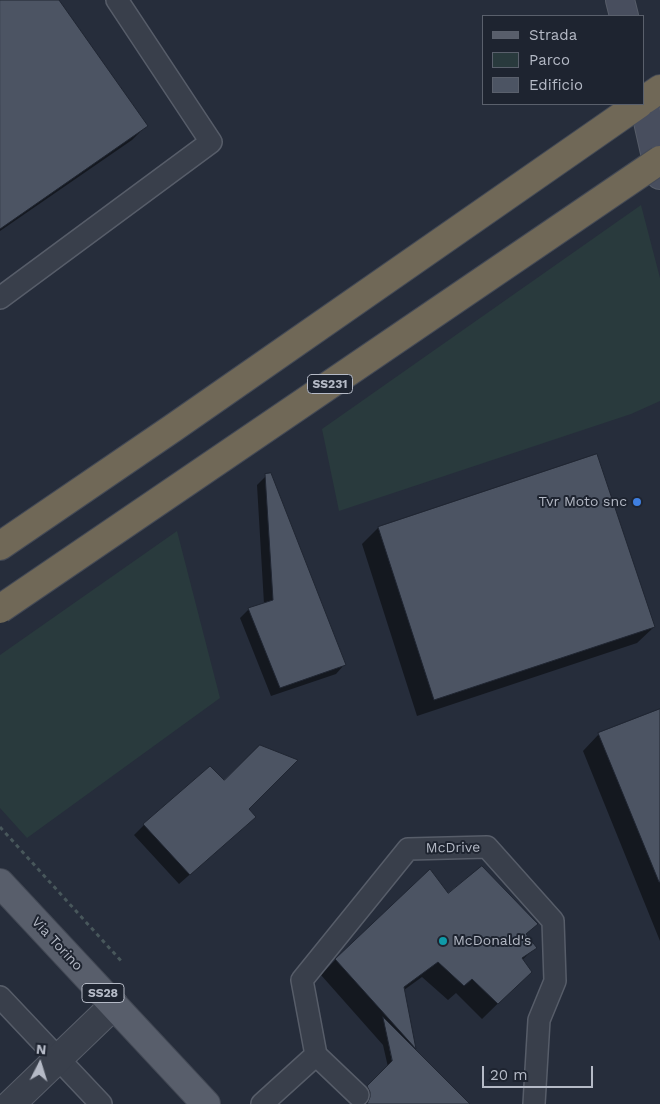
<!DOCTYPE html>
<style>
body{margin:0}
#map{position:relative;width:660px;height:1104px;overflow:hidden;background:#262d3b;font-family:"Work Sans",sans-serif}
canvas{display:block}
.legend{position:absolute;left:482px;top:15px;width:162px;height:90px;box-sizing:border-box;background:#1e2430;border:1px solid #5a606c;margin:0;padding:6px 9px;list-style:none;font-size:15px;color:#b5bac6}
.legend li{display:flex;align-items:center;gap:10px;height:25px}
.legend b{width:25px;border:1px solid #5a606c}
.north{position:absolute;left:15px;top:1039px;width:50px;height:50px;-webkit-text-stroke:4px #1e2430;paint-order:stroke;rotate:5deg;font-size:14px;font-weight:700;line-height:20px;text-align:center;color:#b5bac6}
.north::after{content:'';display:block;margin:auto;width:18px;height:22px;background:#b5bac6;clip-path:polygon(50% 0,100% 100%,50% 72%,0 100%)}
.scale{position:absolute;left:482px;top:1066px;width:111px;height:22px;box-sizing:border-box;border:2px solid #b5bac6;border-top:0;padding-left:6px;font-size:15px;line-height:18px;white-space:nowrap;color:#b5bac6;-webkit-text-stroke:4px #1e2430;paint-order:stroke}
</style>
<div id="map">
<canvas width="660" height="1104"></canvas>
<ul class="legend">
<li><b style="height:6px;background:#585e6b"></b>Strada</li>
<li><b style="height:14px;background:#293a3d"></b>Parco</li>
<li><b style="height:14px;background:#4c5463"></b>Edificio</li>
</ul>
<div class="north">N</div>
<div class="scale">20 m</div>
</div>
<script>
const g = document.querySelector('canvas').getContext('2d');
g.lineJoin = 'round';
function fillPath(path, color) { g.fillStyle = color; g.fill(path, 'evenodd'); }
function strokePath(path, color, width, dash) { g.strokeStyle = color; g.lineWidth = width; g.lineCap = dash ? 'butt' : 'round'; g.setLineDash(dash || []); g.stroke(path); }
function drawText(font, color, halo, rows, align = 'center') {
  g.font = font + ' "Work Sans",sans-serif'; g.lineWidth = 4; g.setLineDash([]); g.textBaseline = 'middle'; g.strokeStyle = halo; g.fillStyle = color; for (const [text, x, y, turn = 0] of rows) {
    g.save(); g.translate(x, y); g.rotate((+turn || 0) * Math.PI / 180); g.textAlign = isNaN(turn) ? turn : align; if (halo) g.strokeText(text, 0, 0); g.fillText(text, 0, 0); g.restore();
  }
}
fillPath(new Path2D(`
 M 641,205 L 660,278 L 660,401 L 631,414 L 339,511 L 322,429 Z
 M 177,531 L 220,698 L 27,838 L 0,808 L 0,655 Z`), '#293a3d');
fillPath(new Path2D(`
 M 0,0 L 58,0 L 146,126 L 132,140 L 0,231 Z
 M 597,456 L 654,627 L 637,643 L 417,716 L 362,544 L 378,528 Z
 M 266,476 L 344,665 L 336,674 L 271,696 L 240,618 L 249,609 L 264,604 L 257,485 Z
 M 660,710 L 660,941 L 583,751 L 599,734 Z
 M 248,809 L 245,826 L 179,884 L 134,835 L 144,825 Z
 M 447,895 L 536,924 L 525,935 L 535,948 L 522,960 L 530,972 L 482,1019 L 456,993 L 448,1000 L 422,977 L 404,990 L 414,1050 L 449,1104 L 365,1104 L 366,1097 L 363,1092 L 388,1067 L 383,1045 L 321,975 L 336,959 Z`), '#0007');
const building = new Path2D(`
 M 0,0 L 59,0 L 148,126 L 0,229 Z
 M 597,454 L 655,627 L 434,700 L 378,527 Z
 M 271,473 L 346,665 L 280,688 L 248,608 L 273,600 L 265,474 Z
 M 660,709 L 660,882 L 659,882 L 598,733 Z
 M 260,745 L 298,760 L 249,809 L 256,817 L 190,875 L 143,824 L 210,766 L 224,780 Z
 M 482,866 L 538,924 L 526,934 L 537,948 L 522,958 L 532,972 L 498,1004 L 472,979 L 464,986 L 438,962 L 404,987 L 416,1049 L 335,959 L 430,869 L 448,893 Z
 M 383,1017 L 470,1104 L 367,1104 L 370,1097 L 370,1092 L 367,1086 L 392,1061 Z`);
fillPath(building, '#4c5463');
strokePath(building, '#202632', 1);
const lane = new Path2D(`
 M 0,298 L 211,142 L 117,0
 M 0,997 L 101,1104
 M 316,1055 L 302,980 L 408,849 L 487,847 L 553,921 L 555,981 L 539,1020 L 534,1104
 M 262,1104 L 316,1055 L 358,1095`);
const street = new Path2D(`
 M 11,1104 L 114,1005`);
const secondary = new Path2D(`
 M 620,0 L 624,16
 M 644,104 L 660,175`);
const primary = new Path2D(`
 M 0,883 L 206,1104`);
const highway = new Path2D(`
 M 644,100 L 660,89
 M 0,546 L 173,428 L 639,104`);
strokePath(lane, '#575d69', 24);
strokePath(street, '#575d69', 30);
strokePath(secondary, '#575d69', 30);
strokePath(primary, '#424854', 30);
strokePath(highway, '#444a56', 30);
strokePath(new Path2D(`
 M 0,827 L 123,963`), '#48575b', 3, [4, 4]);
strokePath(lane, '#393f4b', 21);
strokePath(street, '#393f4b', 28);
strokePath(secondary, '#484e5e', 28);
strokePath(primary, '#585e6b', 28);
strokePath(highway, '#706857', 28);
const highwayBridge = new Path2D(`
 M 0,609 L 660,160`);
strokePath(highwayBridge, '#444a56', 30, []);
strokePath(highwayBridge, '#706857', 28);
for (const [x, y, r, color] of [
 [637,502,5,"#3f7fe0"],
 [443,941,5,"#0f9aa8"]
]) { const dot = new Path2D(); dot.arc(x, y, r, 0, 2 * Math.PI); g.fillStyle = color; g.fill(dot); strokePath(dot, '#1e2430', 2); }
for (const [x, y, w] of [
 [330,384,45],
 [103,993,42]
]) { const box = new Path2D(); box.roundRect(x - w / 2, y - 9.5, w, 19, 4); g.fillStyle = '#1e2430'; g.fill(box); strokePath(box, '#b5bac6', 1); }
drawText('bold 12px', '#b5bac6', null, [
 ["SS231",330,384],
 ["SS28",103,993]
]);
drawText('14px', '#b5bac6', '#1e2430', [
 ["Tvr Moto snc",627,502],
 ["McDonald's",453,941,"left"]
], 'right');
drawText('14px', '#b5bac6', '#1e2430', [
 ["McDrive",453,848,-1],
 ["Via Torino",57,944,47]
]);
</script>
